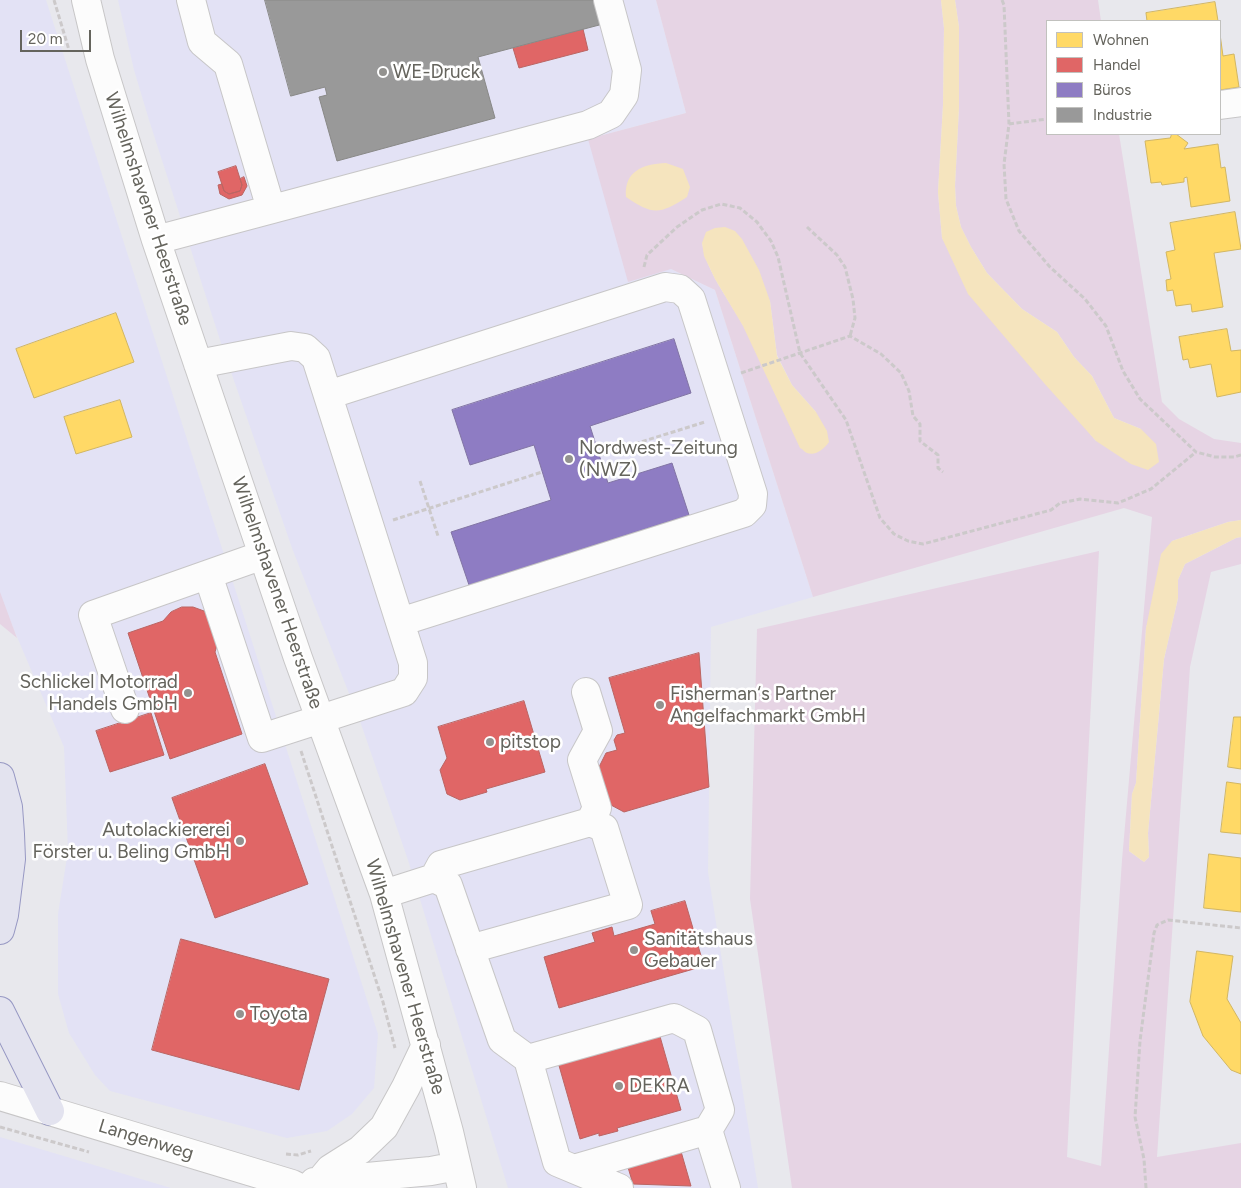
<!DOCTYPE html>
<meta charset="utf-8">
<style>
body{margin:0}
#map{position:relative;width:1241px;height:1188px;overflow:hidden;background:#e8e8ed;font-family:Figtree,sans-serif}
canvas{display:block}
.legend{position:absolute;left:1046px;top:20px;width:175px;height:115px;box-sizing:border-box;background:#fff;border:1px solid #c1c1be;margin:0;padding:6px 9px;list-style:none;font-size:15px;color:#65645d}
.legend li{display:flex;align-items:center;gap:10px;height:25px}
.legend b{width:25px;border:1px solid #c1c1be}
.scale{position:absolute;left:20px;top:30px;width:71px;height:22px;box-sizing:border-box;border:2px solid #65645d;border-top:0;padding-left:6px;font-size:15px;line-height:18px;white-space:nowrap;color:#65645d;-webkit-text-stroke:4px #fff;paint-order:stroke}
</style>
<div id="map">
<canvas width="1241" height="1188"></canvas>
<ul class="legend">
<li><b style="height:14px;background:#ffd966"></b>Wohnen</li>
<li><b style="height:14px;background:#e06666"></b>Handel</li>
<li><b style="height:14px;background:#8e7cc3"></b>Büros</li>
<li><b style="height:14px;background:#999"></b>Industrie</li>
</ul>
<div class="scale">20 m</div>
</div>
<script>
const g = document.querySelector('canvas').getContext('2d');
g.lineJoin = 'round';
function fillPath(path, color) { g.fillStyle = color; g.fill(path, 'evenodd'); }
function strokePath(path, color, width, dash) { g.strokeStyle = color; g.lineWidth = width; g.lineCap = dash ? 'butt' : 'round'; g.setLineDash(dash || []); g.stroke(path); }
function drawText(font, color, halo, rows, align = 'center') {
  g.font = font + ' Figtree,sans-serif'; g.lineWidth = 5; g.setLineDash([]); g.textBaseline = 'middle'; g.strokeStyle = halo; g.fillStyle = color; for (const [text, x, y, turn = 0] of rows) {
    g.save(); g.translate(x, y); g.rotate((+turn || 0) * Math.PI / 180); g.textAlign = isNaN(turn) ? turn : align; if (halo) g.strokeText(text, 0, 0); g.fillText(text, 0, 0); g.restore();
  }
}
fillPath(new Path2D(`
 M 0,0 L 46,0 L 378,1034 L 374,1088 L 352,1114 L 327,1131 L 287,1138 L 110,1091 L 95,1075 L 69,1033 L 58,994 L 58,914 L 68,851 L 64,747 L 0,597 Z
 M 118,0 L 656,0 L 686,113 L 588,139 L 671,269 L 715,290 L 813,597 L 711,627 L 708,872 L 758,1188 L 508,1188 L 408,860 L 361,724 L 292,548 L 221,343 L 149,120 L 134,70 Z
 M 0,1137 L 171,1188 L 0,1188 Z`), '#e3e2f5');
fillPath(new Path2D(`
 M 656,0 L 941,0 L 944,28 L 943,105 L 938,192 L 942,238 L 1096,441 L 1141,429 L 1114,418 L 1092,376 L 1074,357 L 1057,332 L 1022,309 L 987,273 L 971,247 L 961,227 L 956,206 L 955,186 L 959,107 L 959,27 L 955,0 L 1098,0 L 1101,21 L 1047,21 L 1047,134 L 1119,134 L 1162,402 L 1179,419 L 1214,439 L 1241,443 L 1241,520 L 1228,522 L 1172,541 L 1146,628 L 1136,783 L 1132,794 L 1129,851 L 1144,862 L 1149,857 L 1148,833 L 1164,659 L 1178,598 L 1178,580 L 1185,564 L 1236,538 L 1241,537 L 1241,564 L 1211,572 L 1190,667 L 1157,1157 L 1241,1143 L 1241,1188 L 792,1188 L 750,899 L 757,629 L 1099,551 L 1067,1157 L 1101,1166 L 1122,860 L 1152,517 L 1124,508 L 813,597 L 715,290 L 671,269 L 628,282 L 588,139 L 686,113 ZM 702,243 L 770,301 L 777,355 L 792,385 L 816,412 L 780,404 C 768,378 757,350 743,325 C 728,298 707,273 702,243 Z
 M 0,592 L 17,638 L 0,624 Z`), '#e6d4e4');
fillPath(new Path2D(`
 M 941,0 L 955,0 L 959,27 L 959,107 L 955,186 L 956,206 L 961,227 L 971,247 L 987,273 L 1022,309 L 1057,332 L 1074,357 L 1092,376 L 1114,418 L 1141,429 L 1156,444 L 1159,462 L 1148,470 L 1131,464 L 1096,441 L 1044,383 L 968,294 L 942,238 L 938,192 L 943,105 L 944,28 Z
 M 666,163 L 683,169 L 690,187 L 687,197 C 659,215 653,215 626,197 C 624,171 643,164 666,163 Z
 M 725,227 L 735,231 L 742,239 L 759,270 L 770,301 L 777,356 L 792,385 L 816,412 L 827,431 L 829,442 C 824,449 816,456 807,453 C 804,452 803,449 800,448 L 743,326 L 715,279 L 704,256 L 702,243 L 706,232 L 715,228 Z
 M 1241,520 L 1241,537 L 1236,538 L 1185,564 L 1178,580 L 1178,598 L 1164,659 L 1148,833 L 1149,857 L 1144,862 L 1129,851 L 1132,794 L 1136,783 L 1146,628 L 1161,554 L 1172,541 L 1228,522 Z`), '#f5e4be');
const homes = new Path2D(`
 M 1215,2 L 1218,21 L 1147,21 L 1146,13 Z
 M 1220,34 L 1223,56 L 1234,54 L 1239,87 L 1220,90 Z
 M 1172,134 L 1176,134 L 1188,143 L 1184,149 L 1218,144 L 1221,168 L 1225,167 L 1230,201 L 1191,207 L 1187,177 L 1184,178 L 1184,182 L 1162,185 L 1161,182 L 1151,183 L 1145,141 L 1170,138 Z
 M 1235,212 L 1241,249 L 1214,253 L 1223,307 L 1192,312 L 1191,304 L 1176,306 L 1173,290 L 1167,291 L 1166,280 L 1171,279 L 1166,252 L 1175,250 L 1170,223 Z
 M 116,313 L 134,362 L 34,398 L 16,349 Z
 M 1227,329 L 1231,351 L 1241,350 L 1241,392 L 1217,397 L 1211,364 L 1190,368 L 1188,359 L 1183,360 L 1179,337 Z
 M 120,400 L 132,437 L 76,454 L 64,417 Z
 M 1234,717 L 1241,717 L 1241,769 L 1228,767 Z
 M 1227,782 L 1241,784 L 1241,834 L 1221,832 Z
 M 1209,854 L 1241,858 L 1241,912 L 1204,908 Z
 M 1197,951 L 1233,956 L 1227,999 L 1241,1023 L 1241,1074 L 1231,1070 L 1203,1036 L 1190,1002 Z`);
fillPath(homes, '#ffd966');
strokePath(homes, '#d1b663', 1);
const shops = new Path2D(`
 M 583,29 L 588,50 L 519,68 L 513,48 Z
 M 236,166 L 242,185 L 240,191 L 229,194 L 224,191 L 218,172 Z
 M 244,177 L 247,186 L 242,195 L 229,199 L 220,194 L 218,185 L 222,184 L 224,191 L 229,194 L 240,191 L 242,185 L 240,179 Z
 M 182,607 L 193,607 L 204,611 L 212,619 L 218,642 L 215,652 L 242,734 L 170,759 L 128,633 L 163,621 L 171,612 Z
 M 699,653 L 709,787 L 624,812 L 611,805 L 599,767 L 606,753 L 617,750 L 614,740 L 617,735 L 625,733 L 609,678 Z
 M 524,701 L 545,772 L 486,789 L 487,792 L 460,800 L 447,794 L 440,770 L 447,758 L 438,727 Z
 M 151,713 L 164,755 L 110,772 L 96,731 Z
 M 265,764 L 308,884 L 215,918 L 172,798 Z
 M 685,901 L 704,966 L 559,1008 L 544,957 L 595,942 L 592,933 L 612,927 L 614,936 L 655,924 L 651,911 Z
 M 181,939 L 329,979 L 299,1090 L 152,1050 Z
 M 659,1033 L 681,1110 L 617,1128 L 618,1131 L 599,1136 L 599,1133 L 580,1139 L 558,1062 Z
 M 680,1148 L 691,1186 L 633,1184 L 627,1164 Z`);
fillPath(shops, '#e06666');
strokePath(shops, '#bb6563', 1);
const offices = new Path2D(`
 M 674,339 L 691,393 L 590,426 L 608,483 L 672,463 L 689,515 L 469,585 L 451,532 L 551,500 L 534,445 L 470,465 L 452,410 Z`);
fillPath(offices, '#8e7cc3');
strokePath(offices, '#8275a4', 1);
const industry = new Path2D(`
 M 265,0 L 597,0 L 603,24 L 478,57 L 495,118 L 337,161 L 319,97 L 327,95 L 325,87 L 291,96 Z`);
fillPath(industry, '#999');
strokePath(industry, '#898987', 1);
const minor = new Path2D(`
 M 86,0 L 100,59 L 156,240 L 298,658 L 384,894 L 449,1132 L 462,1188
 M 191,0 L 202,42 L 228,64 L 271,209
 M 1220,105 L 1241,102
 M 156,240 L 588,125 L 611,114 L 624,95 L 627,70 L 608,0
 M 198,364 L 291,346 L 305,348 L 316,358 L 413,663 L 413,678 L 404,692 L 262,738 L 208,575
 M 328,395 L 665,287 L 680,289 L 691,299 L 753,494 L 752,505 L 744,513 L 400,622
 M 125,709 L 93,615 L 263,555
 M 434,878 L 441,865 L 590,822 L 597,808 L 582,760 L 598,731 L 586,692
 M 384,894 L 434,878 L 448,885 L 502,1040 L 528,1059 L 557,1162 L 619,1188
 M 470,949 L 628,905 L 604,828 L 590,822
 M 528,1059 L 674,1018 L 697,1030 L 720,1110 L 708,1130 L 726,1188
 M 0,1096 L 292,1184 L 300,1188
 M 574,1169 L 708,1130
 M 320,1181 L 330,1169 L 360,1150 L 384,1127 L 406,1087 L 426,1045
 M 314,1182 L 431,1171 L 457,1166`);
const highway = new Path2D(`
 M 0,777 L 8,807 L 10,834 L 11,859 L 4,915 L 0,930
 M 0,1011 L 50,1111`);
strokePath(minor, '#c7c6c7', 30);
strokePath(highway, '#9798c3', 30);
strokePath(new Path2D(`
 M 54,0 L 69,50
 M 1002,0 L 1004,5 L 1009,124 L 1004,164 L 1006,199 L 1019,231 L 1050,267 L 1085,299 L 1106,326 L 1123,371 L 1140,399 L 1196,452 L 1215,457 L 1234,457 L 1241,455
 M 1009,124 L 1047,119
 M 807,227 L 837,255 L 845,267 L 853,299 L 855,318 L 850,336
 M 644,267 L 647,255 L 677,227 L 702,210 L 721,204 L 740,208 L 757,222 L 771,241 L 778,257 L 800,353 L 846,420 L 880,518 L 894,534 L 908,541 L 923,544 L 1051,510 L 1060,503 L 1080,499 L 1118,503 L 1151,489 L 1196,452
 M 741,373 L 850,336 L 881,354 L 901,373 L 909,391 L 913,416 L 920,424 L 920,441 L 938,455 L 938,468 L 943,472
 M 599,455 L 705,422
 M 420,481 L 438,536
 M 393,520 L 542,472
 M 301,751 L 383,1002 L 395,1048
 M 0,1127 L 89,1152
 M 286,1154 L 298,1155 L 311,1151
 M 1146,1188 L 1144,1159 L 1135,1117 L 1140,1041 L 1154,933 L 1157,925 L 1168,920 L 1241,928`), '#ccc9ca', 3, [5, 2.5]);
strokePath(minor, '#fcfcfc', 28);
strokePath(highway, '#e3e3ef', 28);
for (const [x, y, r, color] of [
 [383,72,5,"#93928f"],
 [569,459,5,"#93928f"],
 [188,693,5,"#93928f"],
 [660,705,5,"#93928f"],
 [490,742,5,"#93928f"],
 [240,841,5,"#93928f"],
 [634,950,5,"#93928f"],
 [240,1014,5,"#93928f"],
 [619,1086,5,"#93928f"]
]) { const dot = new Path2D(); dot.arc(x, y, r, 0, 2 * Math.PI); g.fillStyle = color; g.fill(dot); strokePath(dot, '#fff', 2); }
drawText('19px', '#65645d', '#fff', [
 ["WE-Druck",393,72],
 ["Nordwest-Zeitung",579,448],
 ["(NWZ)",579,470],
 ["Schlickel Motorrad",178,682,"right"],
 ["Handels GmbH",178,704,"right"],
 ["Fisherman‘s Partner",670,694],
 ["Angelfachmarkt GmbH",670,716],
 ["pitstop",500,742],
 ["Autolackiererei",230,830,"right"],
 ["Förster u. Beling GmbH",230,852,"right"],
 ["Sanitätshaus",644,939],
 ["Gebauer",644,961],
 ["Toyota",250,1014],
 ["DEKRA",629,1086]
], 'left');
drawText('19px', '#65645d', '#fff', [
 ["Wilhelmshavener Heerstraße",148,209,72],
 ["Wilhelmshavener Heerstraße",277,593,71],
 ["Wilhelmshavener Heerstraße",405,977,74],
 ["Langenweg",146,1140,17]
]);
</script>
